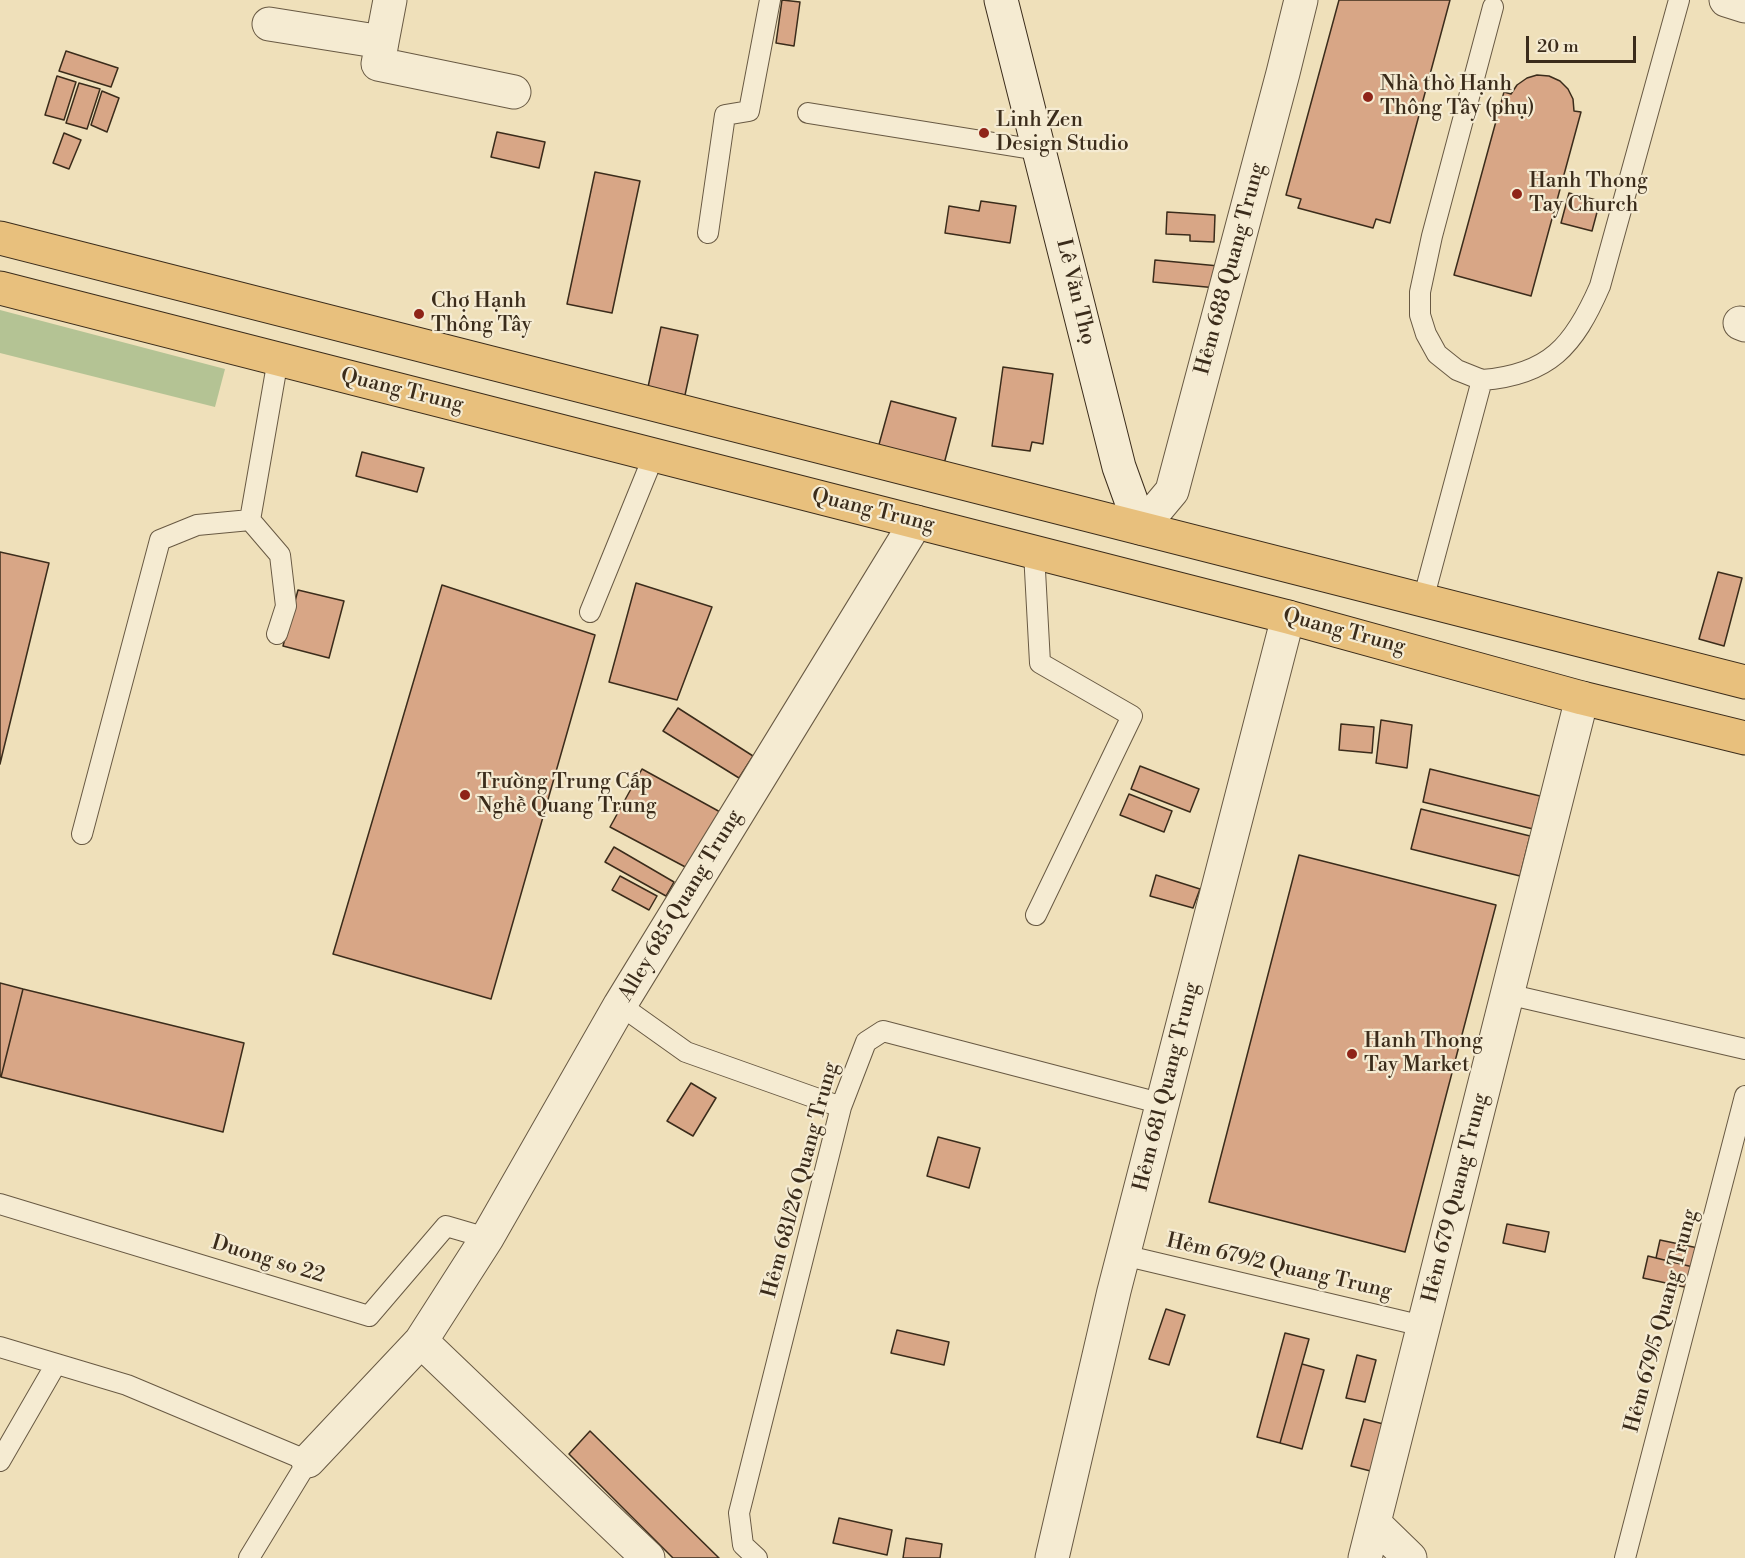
<!DOCTYPE html>
<meta charset="utf-8">
<style>
body{margin:0}
#map{position:relative;width:1745px;height:1558px;overflow:hidden;background:#efe0ba;font-family:"Libre Bodoni",serif}
canvas{display:block}
.scale{position:absolute;left:1526px;top:36px;width:110px;height:27px;box-sizing:border-box;border:3px solid #3b2c1b;border-top:0;padding-left:8px;font-size:18px;line-height:21px;white-space:nowrap;color:#3b2c1b;-webkit-text-stroke:4px #f5ebd2;paint-order:stroke}
</style>
<div id="map">
<canvas width="1745" height="1558"></canvas>
<div class="scale">20 m</div>
</div>
<script>
const g = document.querySelector('canvas').getContext('2d');
g.lineJoin = 'round';
function fillPath(path, color) { g.fillStyle = color; g.fill(path, 'evenodd'); }
function strokePath(path, color, width, dash) { g.strokeStyle = color; g.lineWidth = width; g.lineCap = dash ? 'butt' : 'round'; g.setLineDash(dash || []); g.stroke(path); }
function drawText(font, color, halo, rows, align = 'center') {
  g.font = font + ' "Libre Bodoni",serif'; g.lineWidth = 4.5; g.setLineDash([]); g.textBaseline = 'middle'; g.strokeStyle = halo; g.fillStyle = color; for (const [text, x, y, turn = 0] of rows) {
    g.save(); g.translate(x, y); g.rotate((+turn || 0) * Math.PI / 180); g.textAlign = isNaN(turn) ? turn : align; if (halo) g.strokeText(text, 0, 0); g.fillText(text, 0, 0); g.restore();
  }
}
fillPath(new Path2D(`
 M 0,310 L 225,369 L 215,407 L 0,353 Z`), '#b4c394');
const building = new Path2D(`
 M 782,0 L 800,2 L 794,46 L 776,43 Z
 M 1339,0 L 1450,0 L 1390,223 L 1376,219 L 1373,228 L 1298,208 L 1301,199 L 1286,195 Z
 M 66,51 L 118,68 L 111,87 L 59,71 Z
 M 1537,75 L 1549,76 L 1560,81 L 1568,89 L 1573,99 L 1574,111 L 1581,112 L 1531,296 L 1454,275 L 1504,92 L 1511,94 L 1517,85 L 1527,78 Z
 M 57,76 L 76,82 L 64,120 L 45,115 Z
 M 79,83 L 100,89 L 87,129 L 66,123 Z
 M 102,91 L 119,98 L 107,132 L 91,125 Z
 M 497,132 L 545,142 L 539,168 L 491,157 Z
 M 64,133 L 81,140 L 69,169 L 53,163 Z
 M 595,172 L 640,181 L 612,313 L 567,304 Z
 M 1569,193 L 1600,201 L 1592,231 L 1561,223 Z
 M 981,201 L 1016,206 L 1010,243 L 945,233 L 949,206 L 979,211 Z
 M 1167,212 L 1215,215 L 1214,242 L 1190,241 L 1190,235 L 1166,234 Z
 M 1155,260 L 1219,266 L 1217,288 L 1153,282 Z
 M 661,327 L 698,335 L 685,395 L 648,387 Z
 M 1003,367 L 1053,374 L 1043,444 L 1032,442 L 1030,451 L 992,446 Z
 M 891,401 L 956,418 L 944,464 L 878,448 Z
 M 362,452 L 424,468 L 417,492 L 356,476 Z
 M 0,552 L 49,563 L 0,764 Z
 M 1718,572 L 1742,578 L 1724,646 L 1699,639 Z
 M 636,583 L 712,607 L 677,700 L 609,682 Z
 M 442,585 L 595,635 L 491,999 L 333,954 Z
 M 298,590 L 344,601 L 329,658 L 283,646 Z
 M 678,708 L 753,756 L 739,778 L 663,731 Z
 M 1381,720 L 1412,725 L 1407,768 L 1376,763 Z
 M 1341,724 L 1374,727 L 1372,753 L 1339,750 Z
 M 1140,766 L 1199,789 L 1190,812 L 1131,789 Z
 M 642,769 L 722,813 L 691,870 L 610,827 Z
 M 1430,769 L 1540,796 L 1533,829 L 1423,802 Z
 M 1129,794 L 1172,811 L 1164,832 L 1120,815 Z
 M 1421,809 L 1530,836 L 1520,876 L 1411,849 Z
 M 614,847 L 674,882 L 666,896 L 605,862 Z
 M 1299,855 L 1496,905 L 1405,1252 L 1209,1202 Z
 M 1156,875 L 1200,889 L 1193,908 L 1150,896 Z
 M 620,876 L 657,896 L 649,910 L 612,890 Z
 M 0,983 L 23,989 L 1,1077 L 0,1076 Z
 M 23,989 L 244,1043 L 223,1132 L 1,1077 Z
 M 691,1083 L 716,1098 L 693,1136 L 667,1121 Z
 M 938,1137 L 980,1148 L 969,1188 L 927,1176 Z
 M 1507,1224 L 1549,1232 L 1545,1252 L 1503,1243 Z
 M 1660,1240 L 1698,1248 L 1693,1267 L 1656,1258 Z
 M 1648,1256 L 1693,1267 L 1689,1288 L 1643,1278 Z
 M 1166,1309 L 1185,1315 L 1169,1365 L 1149,1359 Z
 M 897,1330 L 949,1342 L 944,1365 L 891,1353 Z
 M 1285,1333 L 1309,1339 L 1280,1443 L 1257,1437 Z
 M 1357,1355 L 1376,1360 L 1365,1402 L 1346,1398 Z
 M 1302,1364 L 1324,1370 L 1302,1449 L 1280,1443 Z
 M 1364,1419 L 1395,1427 L 1382,1474 L 1351,1466 Z
 M 590,1431 L 719,1558 L 673,1558 L 569,1454 Z
 M 839,1518 L 892,1530 L 887,1555 L 833,1543 Z
 M 906,1538 L 942,1544 L 940,1558 L 903,1558 Z`);
fillPath(building, '#d8a686');
strokePath(building, '#3b2c1b', 1.5);
const service = new Path2D(`
 M 808,113 L 1038,150
 M 708,233 L 725,115 L 749,111 L 770,0
 M 1482,380 L 1457,370 L 1437,354 L 1426,334 L 1420,315 L 1420,292 L 1432,236 L 1493,7
 M 250,520 L 280,555 L 286,606 L 277,634
 M 1034,552 L 1040,663 L 1132,716 L 1036,915
 M 1423,600 L 1482,380 C 1549,375 1574,346 1600,286 L 1679,0
 M 590,612 L 654,455
 M 82,834 L 160,540 L 197,525 L 250,520 L 278,359
 M 1507,994 L 1745,1049
 M 620,1005 L 686,1052 L 841,1107
 M 0,1204 L 369,1316 L 446,1226 L 487,1238
 M 1123,1255 L 1423,1326
 M 0,1347 L 127,1385 L 308,1461 L 249,1558
 M 0,1461 L 56,1364
 M 757,1558 L 743,1545 L 739,1513 L 841,1107 L 866,1042 L 883,1031 L 1163,1104
 M 1625,1558 L 1745,1096`);
const minor = new Path2D(`
 M 1726,0 L 1745,6
 M 269,24 L 382,42 L 378,64 L 514,92
 M 382,42 L 390,0
 M 1740,323 L 1745,325
 M 1141,528 L 1172,491 L 1283,73 L 1301,0
 M 421,1341 L 648,1558
 M 308,1461 L 421,1341 L 487,1238 L 620,1005 L 916,522
 M 1374,1523 L 1410,1558
 M 1052,1558 L 1114,1291 L 1288,617
 M 1365,1558 L 1582,698`);
const secondary = new Path2D(`
 M 1001,0 L 1119,467 L 1141,528`);
const primary = new Path2D(`
 M 0,238 L 1745,682
 M 0,288 L 1288,617 L 1582,698 L 1745,738`);
strokePath(service, '#685943', 22);
strokePath(minor, '#685943', 35);
strokePath(secondary, '#3b2c1b', 35);
strokePath(primary, '#3b2c1b', 35);
strokePath(service, '#f5ebd2', 20);
strokePath(minor, '#f5ebd2', 33);
strokePath(secondary, '#f5ebd2', 33);
strokePath(primary, '#e8c07d', 33);
for (const [x, y, r, color] of [
 [1368,97,6,"#8f2418"],
 [984,133,6,"#8f2418"],
 [1517,194,6,"#8f2418"],
 [419,314,6,"#8f2418"],
 [465,795,6,"#8f2418"],
 [1352,1054,6,"#8f2418"]
]) { const dot = new Path2D(); dot.arc(x, y, r, 0, 2 * Math.PI); g.fillStyle = color; g.fill(dot); strokePath(dot, '#f5ebd2', 2); }
drawText('21px', '#3b2c1b', '#f5ebd2', [
 ["Nhà thờ Hạnh",1380,85],
 ["Thông Tây (phụ)",1380,109],
 ["Linh Zen",996,121],
 ["Design Studio",996,145],
 ["Hanh Thong",1529,182],
 ["Tay Church",1529,206],
 ["Chợ Hạnh",431,302],
 ["Thông Tây",431,326],
 ["Trường Trung Cấp",477,783],
 ["Nghề Quang Trung",477,807],
 ["Hanh Thong",1364,1042],
 ["Tay Market",1364,1066]
], 'left');
drawText('21px', '#3b2c1b', '#f5ebd2', [
 ["Hẻm 688 Quang Trung",1231,269,-75],
 ["Lê Văn Thọ",1075,292,76],
 ["Quang Trung",402,391,14],
 ["Quang Trung",873,511,14],
 ["Quang Trung",1344,632,15],
 ["Alley 685 Quang Trung",681,906,-59],
 ["Hẻm 681 Quang Trung",1167,1087,-76],
 ["Hẻm 681/26 Quang Trung",801,1180,-75],
 ["Hẻm 679 Quang Trung",1456,1198,-76],
 ["Duong so 22",268,1260,17],
 ["Hẻm 679/2 Quang Trung",1279,1267,13],
 ["Hẻm 679/5 Quang Trung",1662,1321,-75]
]);
</script>
